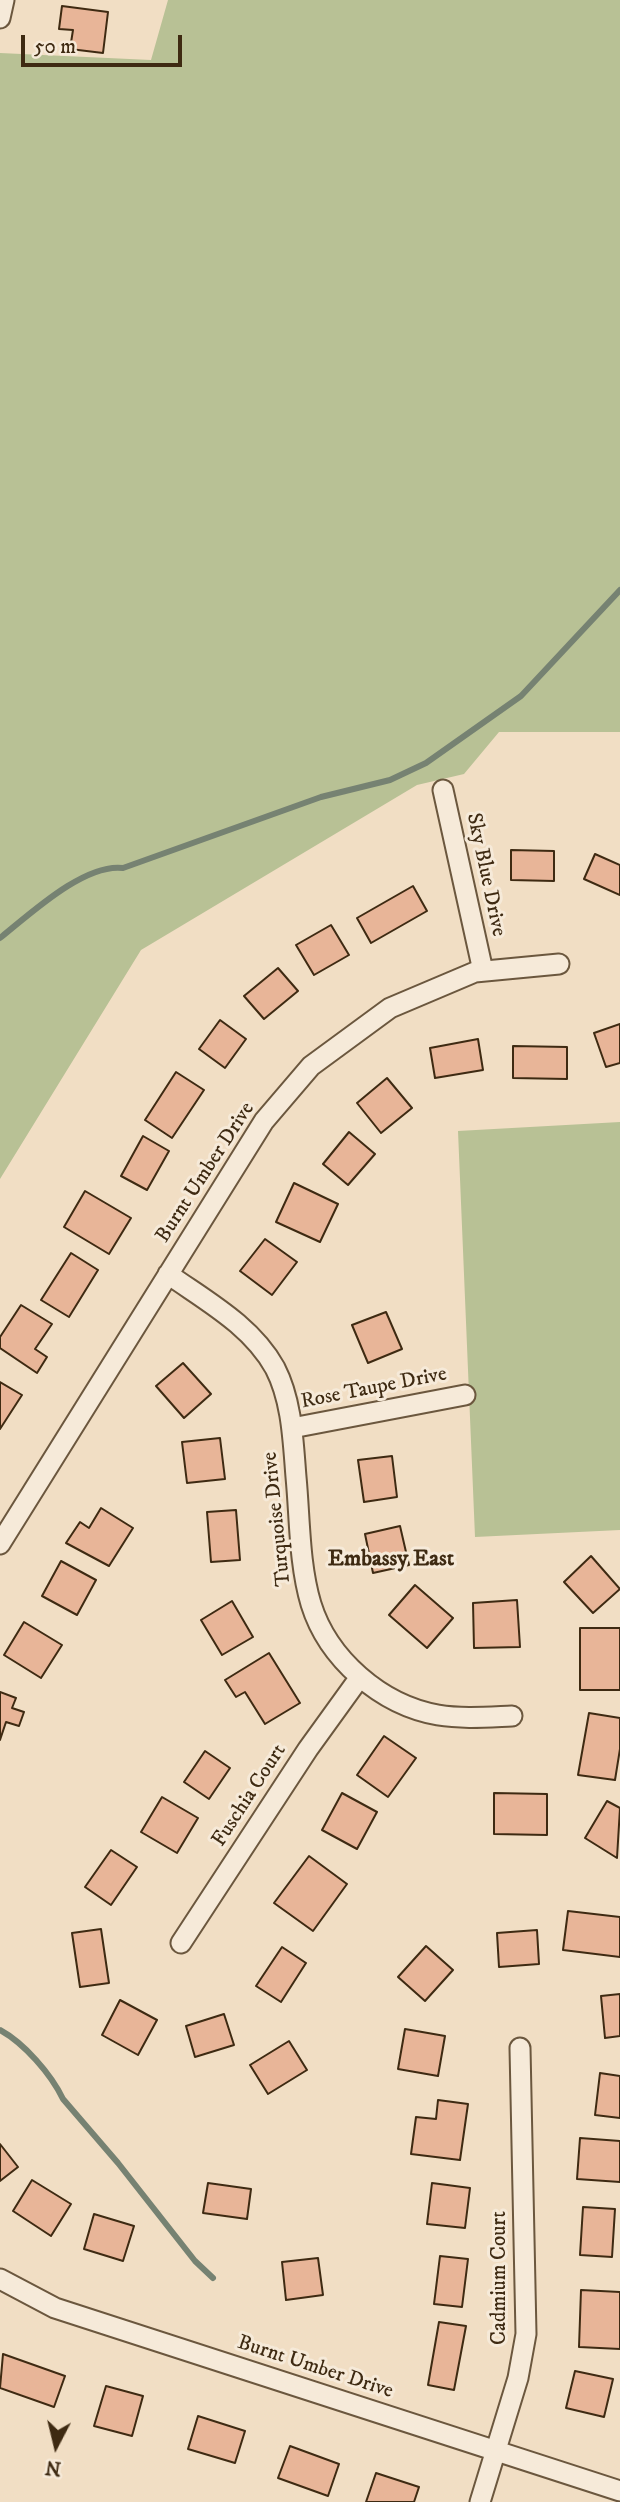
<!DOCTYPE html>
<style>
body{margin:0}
#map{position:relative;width:620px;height:2502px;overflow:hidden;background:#f1dec4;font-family:"IM FELL DW Pica",serif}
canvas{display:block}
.north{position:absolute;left:21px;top:2411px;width:70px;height:70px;-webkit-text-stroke:5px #f6ead9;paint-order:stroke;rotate:187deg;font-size:19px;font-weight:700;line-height:28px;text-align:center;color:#3e2a12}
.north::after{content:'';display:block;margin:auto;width:24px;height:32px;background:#3e2a12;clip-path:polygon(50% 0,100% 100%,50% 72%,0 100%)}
.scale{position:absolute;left:21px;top:35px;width:161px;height:32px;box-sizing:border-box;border:4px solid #3e2a12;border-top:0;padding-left:9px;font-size:21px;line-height:24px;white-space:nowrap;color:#3e2a12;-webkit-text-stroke:5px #f6ead9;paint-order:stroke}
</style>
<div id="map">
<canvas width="620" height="2502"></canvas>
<div class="north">N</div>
<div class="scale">50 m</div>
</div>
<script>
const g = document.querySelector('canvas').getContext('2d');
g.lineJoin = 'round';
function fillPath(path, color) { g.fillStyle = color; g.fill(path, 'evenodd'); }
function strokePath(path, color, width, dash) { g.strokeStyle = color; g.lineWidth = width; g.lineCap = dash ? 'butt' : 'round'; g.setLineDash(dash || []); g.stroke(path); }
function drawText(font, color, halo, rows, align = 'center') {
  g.font = font + ' "IM FELL DW Pica",serif'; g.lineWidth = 6; g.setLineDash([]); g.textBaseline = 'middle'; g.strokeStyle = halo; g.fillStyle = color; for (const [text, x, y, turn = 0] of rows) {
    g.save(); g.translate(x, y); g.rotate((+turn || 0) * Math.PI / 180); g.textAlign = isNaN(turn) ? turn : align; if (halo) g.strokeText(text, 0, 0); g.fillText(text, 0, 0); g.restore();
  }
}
fillPath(new Path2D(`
 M 168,0 L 620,0 L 620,732 L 499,732 L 464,774 L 417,785 L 141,950 L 0,1179 L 0,53 L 151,60 Z
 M 620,1122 L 620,1530 L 475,1537 L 458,1131 Z`), '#b8c195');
strokePath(new Path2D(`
 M 0,938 C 29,915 84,863 123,868 L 321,797 L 390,780 L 426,763 L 521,696 L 620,590
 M 0,2030 C 24,2043 51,2074 63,2099 L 118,2163 L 195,2261 L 213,2278`), '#768272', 6);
const building = new Path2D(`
 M 62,6 L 108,12 L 103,53 L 70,49 L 73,30 L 59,29 Z
 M 511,850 L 554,851 L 554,881 L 511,880 Z
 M 595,854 L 620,865 L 620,895 L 584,879 Z
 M 413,886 L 427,911 L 371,943 L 357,918 Z
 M 331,925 L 349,955 L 314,975 L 296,945 Z
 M 278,968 L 298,991 L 264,1019 L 244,996 Z
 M 220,1020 L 246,1039 L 225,1068 L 199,1049 Z
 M 620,1024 L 620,1063 L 606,1067 L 594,1033 Z
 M 478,1039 L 483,1070 L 435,1078 L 430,1048 Z
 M 513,1046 L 567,1047 L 567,1079 L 513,1078 Z
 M 176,1072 L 204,1090 L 172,1138 L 145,1120 Z
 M 387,1078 L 412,1108 L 381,1133 L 357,1103 Z
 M 349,1132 L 375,1154 L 348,1185 L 323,1164 Z
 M 143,1136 L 169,1151 L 147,1190 L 121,1176 Z
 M 294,1183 L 338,1204 L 320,1242 L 276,1222 Z
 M 85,1191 L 131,1218 L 109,1254 L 64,1227 Z
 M 265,1239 L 297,1262 L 272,1295 L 240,1271 Z
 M 71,1253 L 98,1270 L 69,1317 L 41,1300 Z
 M 21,1305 L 52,1324 L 35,1349 L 47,1357 L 37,1373 L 0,1348 L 0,1337 Z
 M 386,1312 L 402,1349 L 368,1363 L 352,1325 Z
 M 183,1363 L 211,1394 L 184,1418 L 156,1386 Z
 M 0,1382 L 22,1395 L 0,1429 Z
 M 220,1438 L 225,1479 L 187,1483 L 182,1442 Z
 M 392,1456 L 397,1497 L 364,1502 L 358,1460 Z
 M 101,1508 L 133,1528 L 109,1566 L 66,1543 L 80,1522 L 89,1528 Z
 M 236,1510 L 240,1560 L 211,1562 L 207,1512 Z
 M 400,1526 L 409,1565 L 373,1573 L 365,1534 Z
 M 591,1556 L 620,1589 L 593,1613 L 564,1582 Z
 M 61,1561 L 96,1580 L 77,1615 L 42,1596 Z
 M 415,1585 L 453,1618 L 427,1648 L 389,1615 Z
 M 517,1600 L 520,1647 L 474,1648 L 473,1603 Z
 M 232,1601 L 253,1637 L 222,1655 L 201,1620 Z
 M 24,1622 L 62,1645 L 41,1678 L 4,1655 Z
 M 580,1628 L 620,1628 L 620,1690 L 580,1690 Z
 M 269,1653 L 300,1703 L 265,1724 L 245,1692 L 236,1697 L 225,1680 Z
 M 0,1692 L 16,1698 L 12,1708 L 24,1712 L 19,1726 L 6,1722 L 0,1740 Z
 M 589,1713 L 620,1718 L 620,1749 L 615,1780 L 578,1775 Z
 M 384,1736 L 416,1758 L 388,1797 L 357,1775 Z
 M 205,1751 L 230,1768 L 209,1799 L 184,1782 Z
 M 342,1793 L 377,1812 L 357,1849 L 322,1830 Z
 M 494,1793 L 547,1794 L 547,1835 L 494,1834 Z
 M 162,1797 L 198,1818 L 177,1853 L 141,1832 Z
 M 607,1801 L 620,1808 L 617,1858 L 585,1838 Z
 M 111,1850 L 137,1867 L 111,1905 L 85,1887 Z
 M 309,1856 L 347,1884 L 313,1931 L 274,1903 Z
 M 568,1911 L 620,1917 L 620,1957 L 563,1950 Z
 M 101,1929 L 109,1983 L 80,1987 L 72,1933 Z
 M 537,1930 L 539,1964 L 499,1967 L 497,1933 Z
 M 426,1946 L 453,1970 L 425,2001 L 398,1977 Z
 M 282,1947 L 306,1963 L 281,2002 L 256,1986 Z
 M 620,1994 L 620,2036 L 605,2038 L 601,1996 Z
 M 120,2000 L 157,2020 L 138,2055 L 102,2035 Z
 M 224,2014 L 234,2045 L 195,2057 L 186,2026 Z
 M 405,2029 L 445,2036 L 438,2076 L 398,2069 Z
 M 289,2041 L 307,2070 L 268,2094 L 250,2065 Z
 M 600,2073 L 620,2076 L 620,2118 L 595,2115 Z
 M 438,2100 L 468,2104 L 460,2160 L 411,2154 L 416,2117 L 436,2119 Z
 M 580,2138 L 620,2141 L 620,2182 L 577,2179 Z
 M 0,2144 L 18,2167 L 0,2181 Z
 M 32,2180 L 71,2204 L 51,2236 L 13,2211 Z
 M 208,2183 L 251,2189 L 247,2219 L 203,2213 Z
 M 432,2183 L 470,2188 L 465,2228 L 427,2224 Z
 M 583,2207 L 615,2209 L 612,2257 L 580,2255 Z
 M 94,2214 L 134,2226 L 123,2261 L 84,2249 Z
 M 440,2256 L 468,2259 L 462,2307 L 434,2304 Z
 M 318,2258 L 323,2295 L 286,2300 L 282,2262 Z
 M 581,2290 L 620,2292 L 620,2349 L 579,2347 Z
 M 439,2322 L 466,2326 L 454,2390 L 428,2385 Z
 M 3,2354 L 65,2376 L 54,2407 L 0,2388 Z
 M 575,2371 L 613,2379 L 604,2417 L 566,2408 Z
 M 106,2386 L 143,2396 L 132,2436 L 94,2426 Z
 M 198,2416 L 245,2431 L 235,2463 L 188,2449 Z
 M 290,2446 L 339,2464 L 328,2496 L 278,2478 Z
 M 376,2473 L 419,2487 L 414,2502 L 366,2502 Z`);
fillPath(building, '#e8b598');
strokePath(building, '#3e2a12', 2);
const street = new Path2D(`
 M 0,18 L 4,0
 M 443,790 L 483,971
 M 168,1274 C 206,1301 251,1325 275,1368 C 292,1401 293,1440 296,1477 C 300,1519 299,1564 311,1604 C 328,1659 381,1705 438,1715 C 462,1719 487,1717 512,1716
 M 292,1428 L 465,1395
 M 0,1544 L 264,1121 L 311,1066 L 390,1008 L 475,972 L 559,964
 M 181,1943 L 308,1749 L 360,1677
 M 0,2279 L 55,2308 L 620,2491
 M 480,2502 L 518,2378 L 526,2334 L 520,2048`);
strokePath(street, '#6b573e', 23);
strokePath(street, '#f6ead9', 19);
drawText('21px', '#3e2a12', '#f6ead9', [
 ["Sky Blue Drive",485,875,78],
 ["Burnt Umber Drive",206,1173,-57],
 ["Rose Taupe Drive",374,1389,-11],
 ["Turquoise Drive",278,1519,-96],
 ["Fuschia Court",250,1796,-57],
 ["Cadmium Court",501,2278,-90],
 ["Burnt Umber Drive",315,2368,18]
]);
drawText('bold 23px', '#3e2a12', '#f6ead9', [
 ["Embassy East",391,1560]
]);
</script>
